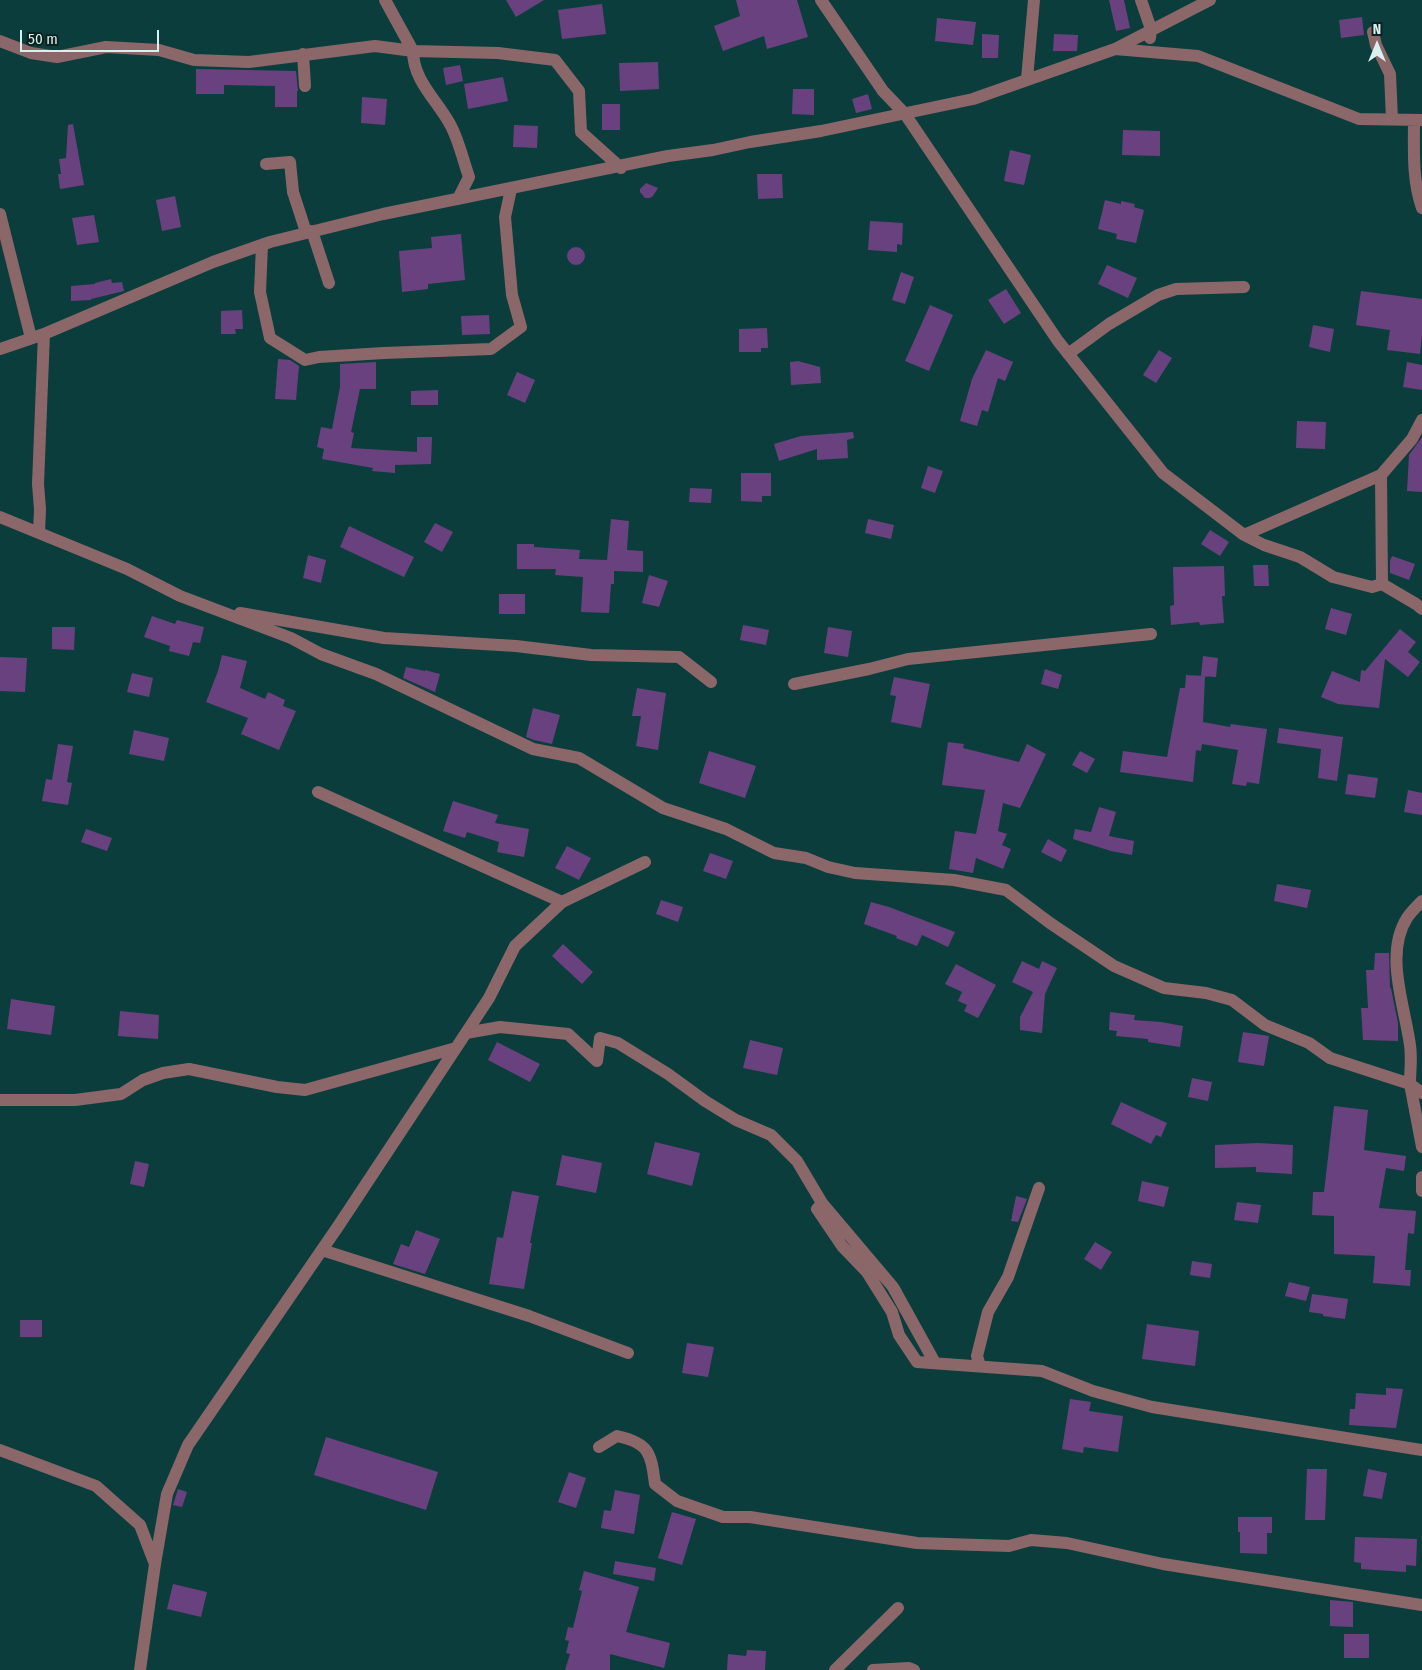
<!DOCTYPE html>
<style>
body{margin:0}
#map{position:relative;width:1422px;height:1670px;overflow:hidden;background:#0b3d3d;font-family:"Fira Sans Condensed",sans-serif}
canvas{display:block}
.north{position:absolute;left:1352px;top:20px;width:50px;height:50px;-webkit-text-stroke:4px #0d2120;paint-order:stroke;rotate:0deg;font-size:14px;font-weight:700;line-height:20px;text-align:center;color:#d8f0ef}
.north::after{content:'';display:block;margin:auto;width:18px;height:22px;background:#d8f0ef;clip-path:polygon(50% 0,100% 100%,50% 72%,0 100%)}
.scale{position:absolute;left:20px;top:30px;width:139px;height:22px;box-sizing:border-box;border:2px solid #d8f0ef;border-top:0;padding-left:6px;font-size:15px;line-height:18px;white-space:nowrap;color:#d8f0ef;-webkit-text-stroke:4px #0d2120;paint-order:stroke}
</style>
<div id="map">
<canvas width="1422" height="1670"></canvas>
<div class="north">N</div>
<div class="scale">50 m</div>
</div>
<script>
const g = document.querySelector('canvas').getContext('2d');
g.lineJoin = 'round';
function fillPath(path, color) { g.fillStyle = color; g.fill(path, 'evenodd'); }
function strokePath(path, color, width, dash) { g.strokeStyle = color; g.lineWidth = width; g.lineCap = dash ? 'butt' : 'round'; g.setLineDash(dash || []); g.stroke(path); }
fillPath(new Path2D(`
 M 506,0 L 544,0 L 516,17 Z
 M 736,0 L 797,0 L 808,37 L 767,49 L 764,36 L 723,51 L 714,26 L 740,16 Z
 M 1109,0 L 1124,0 L 1130,28 L 1116,31 Z
 M 602,4 L 606,34 L 562,39 L 558,10 Z
 M 1362,17 L 1364,35 L 1341,38 L 1339,20 Z
 M 937,18 L 976,22 L 973,45 L 935,41 Z
 M 982,34 L 999,35 L 998,58 L 982,58 Z
 M 1054,34 L 1078,35 L 1077,51 L 1053,51 Z
 M 658,62 L 659,89 L 620,91 L 619,63 Z
 M 460,65 L 463,81 L 446,85 L 443,68 Z
 M 196,69 L 296,71 L 298,91 L 297,91 L 297,107 L 275,107 L 275,86 L 224,85 L 224,94 L 196,94 Z
 M 503,77 L 508,101 L 468,109 L 464,84 Z
 M 793,89 L 814,89 L 814,115 L 792,114 Z
 M 868,94 L 872,109 L 856,113 L 852,99 Z
 M 362,97 L 387,99 L 385,125 L 361,123 Z
 M 602,104 L 620,104 L 620,130 L 602,130 Z
 M 73,124 L 84,185 L 60,189 L 58,174 L 61,174 L 59,159 L 66,158 L 68,125 Z
 M 514,125 L 538,126 L 537,148 L 513,147 Z
 M 1123,130 L 1160,131 L 1160,156 L 1122,155 Z
 M 1010,150 L 1031,155 L 1024,185 L 1004,181 Z
 M 757,174 L 782,174 L 783,198 L 758,199 Z
 M 646,183 L 658,188 L 653,196 L 650,198 L 645,198 L 640,192 L 640,189 Z
 M 175,196 L 181,227 L 162,231 L 156,200 Z
 M 1105,200 L 1121,204 L 1121,201 L 1135,204 L 1134,207 L 1144,210 L 1136,243 L 1116,239 L 1117,234 L 1098,229 Z
 M 94,215 L 99,242 L 77,245 L 72,218 Z
 M 870,221 L 903,223 L 902,245 L 897,244 L 897,252 L 868,250 Z
 M 461,234 L 465,280 L 428,284 L 428,289 L 402,292 L 399,251 L 432,248 L 431,237 Z
 M567 256a9 9 0 1 1 18 0a9 9 0 1 1-18 0Z
 M 1107,265 L 1137,278 L 1128,298 L 1098,284 Z
 M 901,272 L 914,277 L 905,304 L 892,300 Z
 M 111,279 L 112,283 L 122,282 L 124,291 L 91,299 L 91,300 L 71,301 L 71,286 L 95,284 L 95,283 Z
 M 1006,289 L 1021,313 L 1004,324 L 988,300 Z
 M 1361,291 L 1422,299 L 1422,335 L 1420,354 L 1387,350 L 1390,330 L 1356,325 Z
 M 930,305 L 953,315 L 929,371 L 905,361 Z
 M 242,310 L 243,329 L 235,329 L 236,334 L 221,334 L 221,311 Z
 M 489,315 L 490,334 L 462,335 L 461,316 Z
 M 1313,325 L 1334,329 L 1330,352 L 1309,347 Z
 M 767,328 L 768,348 L 761,348 L 761,352 L 739,352 L 739,329 Z
 M 986,350 L 1013,362 L 1005,381 L 998,378 L 988,412 L 982,410 L 977,426 L 960,421 L 972,379 Z
 M 1159,350 L 1172,358 L 1156,383 L 1143,375 Z
 M 278,359 L 290,360 L 299,366 L 296,400 L 275,399 Z
 M 798,361 L 820,367 L 821,383 L 791,385 L 790,362 Z
 M 376,362 L 376,389 L 360,389 L 351,432 L 354,433 L 351,448 L 417,452 L 417,437 L 432,437 L 431,464 L 395,465 L 395,473 L 372,471 L 373,468 L 322,459 L 324,449 L 317,447 L 321,427 L 332,429 L 340,387 L 340,364 Z
 M 1407,362 L 1422,365 L 1422,390 L 1403,387 Z
 M 517,372 L 535,380 L 525,403 L 507,395 Z
 M 438,390 L 438,405 L 411,405 L 411,391 Z
 M 1297,421 L 1326,422 L 1325,449 L 1296,448 Z
 M 853,432 L 854,438 L 847,440 L 848,458 L 817,460 L 817,449 L 779,461 L 774,444 L 801,436 Z
 M 1422,437 L 1422,492 L 1407,491 L 1409,455 Z
 M 928,466 L 943,471 L 935,493 L 921,488 Z
 M 741,473 L 771,473 L 771,496 L 762,496 L 762,502 L 741,501 Z
 M 690,488 L 712,489 L 711,503 L 689,502 Z
 M 611,519 L 629,521 L 627,550 L 643,551 L 643,572 L 614,571 L 614,584 L 611,584 L 609,613 L 581,612 L 583,577 L 555,575 L 556,569 L 517,569 L 517,544 L 534,544 L 534,547 L 580,550 L 579,559 L 607,560 Z
 M 868,519 L 894,525 L 891,539 L 865,533 Z
 M 435,523 L 453,532 L 442,552 L 424,542 Z
 M 349,526 L 414,557 L 404,577 L 340,547 Z
 M 1210,530 L 1229,542 L 1220,556 L 1201,544 Z
 M 308,555 L 326,560 L 321,583 L 303,578 Z
 M 1392,556 L 1415,564 L 1409,580 L 1390,573 L 1390,561 Z
 M 1253,565 L 1268,565 L 1269,586 L 1254,586 Z
 M 1224,566 L 1225,596 L 1222,596 L 1224,623 L 1200,625 L 1199,622 L 1171,625 L 1170,606 L 1174,605 L 1173,567 Z
 M 649,575 L 668,581 L 659,607 L 642,603 Z
 M 499,594 L 525,594 L 525,614 L 499,614 Z
 M 1331,608 L 1352,614 L 1346,635 L 1325,629 Z
 M 152,616 L 175,624 L 177,620 L 204,627 L 200,643 L 193,642 L 189,656 L 169,651 L 170,646 L 144,637 Z
 M 743,625 L 769,630 L 766,645 L 740,640 Z
 M 52,627 L 75,627 L 74,650 L 52,649 Z
 M 828,627 L 852,631 L 848,657 L 824,653 Z
 M 1400,629 L 1416,642 L 1408,652 L 1420,662 L 1408,677 L 1385,659 L 1379,708 L 1338,704 L 1321,697 L 1332,671 L 1360,682 L 1361,670 L 1365,671 Z
 M 222,655 L 247,661 L 240,688 L 265,699 L 268,692 L 285,700 L 283,706 L 296,711 L 279,750 L 241,734 L 248,718 L 206,702 L 218,671 Z
 M 1203,656 L 1218,658 L 1216,677 L 1201,676 Z
 M 0,657 L 27,658 L 25,692 L 0,691 Z
 M 406,667 L 425,671 L 425,670 L 440,674 L 435,692 L 403,678 Z
 M 1045,669 L 1062,675 L 1058,689 L 1041,684 Z
 M 132,673 L 153,678 L 149,697 L 127,692 Z
 M 1186,675 L 1205,676 L 1203,722 L 1230,727 L 1231,724 L 1267,729 L 1259,784 L 1247,782 L 1246,786 L 1232,784 L 1238,750 L 1202,744 L 1201,751 L 1196,750 L 1193,782 L 1120,772 L 1123,751 L 1167,757 L 1180,688 L 1185,688 Z
 M 894,677 L 930,684 L 921,728 L 891,722 L 896,696 L 890,695 Z
 M 637,688 L 666,693 L 658,750 L 636,746 L 641,716 L 632,716 Z
 M 533,708 L 560,715 L 552,744 L 534,740 L 526,737 Z
 M 1279,728 L 1343,737 L 1337,781 L 1318,778 L 1321,749 L 1277,743 Z
 M 134,730 L 169,738 L 164,761 L 129,754 Z
 M 948,742 L 964,744 L 963,748 L 1019,762 L 1027,744 L 1046,754 L 1020,808 L 1003,803 L 998,831 L 1007,834 L 1002,845 L 1011,849 L 1003,869 L 976,858 L 973,873 L 949,869 L 955,831 L 976,834 L 985,790 L 942,785 Z
 M 58,744 L 73,746 L 67,782 L 72,783 L 68,805 L 42,801 L 46,779 L 52,780 Z
 M 709,751 L 756,766 L 745,798 L 699,783 Z
 M 1080,751 L 1095,759 L 1087,773 L 1072,765 Z
 M 1348,774 L 1378,778 L 1375,798 L 1345,794 Z
 M 1408,790 L 1422,793 L 1422,815 L 1404,812 Z
 M 453,801 L 498,815 L 495,823 L 529,829 L 524,857 L 497,852 L 499,842 L 467,832 L 465,838 L 443,831 Z
 M 1099,807 L 1116,812 L 1109,836 L 1134,841 L 1132,855 L 1111,851 L 1073,839 L 1075,829 L 1091,832 Z
 M 86,829 L 112,838 L 107,851 L 81,842 Z
 M 1048,839 L 1067,850 L 1061,862 L 1041,852 Z
 M 567,846 L 591,858 L 579,880 L 555,868 Z
 M 710,853 L 733,861 L 726,879 L 703,871 Z
 M 1277,884 L 1311,890 L 1307,908 L 1274,901 Z
 M 661,900 L 683,907 L 678,922 L 656,914 Z
 M 871,902 L 889,907 L 955,932 L 948,947 L 922,935 L 917,946 L 896,938 L 897,936 L 864,924 Z
 M 563,944 L 593,972 L 582,984 L 552,956 Z
 M 1375,953 L 1389,953 L 1390,988 L 1391,988 L 1398,1023 L 1398,1041 L 1363,1040 L 1361,1008 L 1368,1008 L 1366,970 L 1374,970 Z
 M 1022,961 L 1039,969 L 1042,961 L 1057,968 L 1045,994 L 1042,1033 L 1020,1030 L 1020,1017 L 1033,992 L 1012,982 Z
 M 956,964 L 996,985 L 978,1018 L 964,1011 L 967,1005 L 958,1001 L 962,992 L 945,984 Z
 M 11,999 L 55,1006 L 51,1035 L 7,1029 Z
 M 120,1011 L 159,1015 L 158,1039 L 118,1036 Z
 M 1110,1012 L 1135,1015 L 1134,1020 L 1161,1022 L 1183,1026 L 1180,1047 L 1148,1042 L 1148,1039 L 1116,1036 L 1117,1031 L 1109,1030 Z
 M 1243,1032 L 1269,1036 L 1264,1066 L 1238,1062 Z
 M 750,1040 L 783,1048 L 777,1075 L 743,1068 Z
 M 497,1042 L 540,1064 L 530,1082 L 488,1060 Z
 M 1192,1078 L 1212,1082 L 1208,1101 L 1188,1097 Z
 M 1121,1102 L 1167,1123 L 1161,1137 L 1156,1135 L 1151,1144 L 1111,1124 Z
 M 1334,1106 L 1368,1110 L 1364,1150 L 1406,1156 L 1404,1171 L 1386,1168 L 1379,1208 L 1416,1211 L 1414,1234 L 1408,1233 L 1405,1270 L 1411,1270 L 1410,1286 L 1373,1283 L 1375,1256 L 1334,1254 L 1334,1216 L 1312,1215 L 1313,1192 L 1324,1192 Z
 M 655,1142 L 700,1153 L 692,1186 L 647,1174 Z
 M 1258,1143 L 1293,1145 L 1292,1174 L 1256,1172 L 1256,1167 L 1215,1168 L 1215,1145 Z
 M 562,1155 L 602,1163 L 596,1193 L 556,1185 Z
 M 135,1161 L 149,1164 L 144,1187 L 130,1184 Z
 M 1142,1181 L 1169,1187 L 1164,1207 L 1138,1201 Z
 M 512,1191 L 539,1196 L 530,1243 L 532,1243 L 524,1289 L 489,1284 L 497,1237 L 503,1238 Z
 M 1016,1196 L 1027,1199 L 1018,1222 L 1011,1221 Z
 M 1237,1202 L 1261,1205 L 1258,1223 L 1234,1220 Z
 M 416,1230 L 440,1239 L 425,1274 L 393,1264 L 401,1244 L 409,1247 Z
 M 1095,1242 L 1112,1252 L 1101,1270 L 1084,1259 Z
 M 1192,1261 L 1212,1264 L 1210,1278 L 1190,1275 Z
 M 1289,1282 L 1310,1287 L 1306,1301 L 1285,1296 Z
 M 1312,1294 L 1348,1299 L 1345,1319 L 1323,1316 L 1323,1314 L 1309,1312 Z
 M 20,1320 L 42,1320 L 42,1337 L 20,1337 Z
 M 1147,1324 L 1199,1331 L 1195,1366 L 1142,1359 Z
 M 687,1343 L 714,1347 L 708,1377 L 682,1373 Z
 M 1386,1388 L 1403,1389 L 1396,1428 L 1349,1425 L 1350,1409 L 1355,1409 L 1356,1393 L 1386,1395 Z
 M 1070,1399 L 1091,1402 L 1089,1411 L 1123,1416 L 1118,1452 L 1084,1447 L 1083,1453 L 1062,1449 Z
 M 326,1437 L 438,1472 L 426,1510 L 314,1475 Z
 M 1307,1469 L 1327,1469 L 1325,1520 L 1305,1520 Z
 M 1368,1469 L 1387,1473 L 1382,1499 L 1363,1496 Z
 M 569,1472 L 586,1478 L 576,1508 L 558,1502 Z
 M 178,1489 L 187,1492 L 182,1507 L 173,1505 Z
 M 615,1490 L 640,1495 L 634,1534 L 601,1528 L 604,1510 L 611,1511 Z
 M 672,1512 L 696,1519 L 682,1565 L 658,1558 Z
 M 1238,1517 L 1272,1517 L 1272,1533 L 1267,1533 L 1267,1554 L 1240,1553 L 1240,1532 L 1238,1532 Z
 M 1355,1537 L 1417,1539 L 1416,1566 L 1406,1565 L 1406,1572 L 1361,1569 L 1361,1563 L 1354,1562 Z
 M 615,1561 L 656,1568 L 654,1581 L 613,1574 Z
 M 584,1571 L 639,1587 L 626,1632 L 670,1643 L 664,1668 L 610,1654 L 610,1670 L 565,1670 L 570,1654 L 566,1653 L 569,1641 L 565,1640 L 568,1627 L 573,1628 L 582,1591 L 579,1590 Z
 M 173,1584 L 207,1592 L 201,1617 L 167,1609 Z
 M 1330,1600 L 1353,1602 L 1353,1627 L 1330,1626 Z
 M 1344,1634 L 1369,1634 L 1369,1658 L 1344,1658 Z
 M 747,1650 L 766,1651 L 765,1670 L 727,1670 L 728,1654 L 746,1656 Z`), '#6a417f');
strokePath(new Path2D(`
 M 385,0 L 413,51 C 413,81 438,101 451,126 C 459,141 463,160 469,177 L 458,199
 M 821,0 L 883,91 L 905,114 L 1058,341 L 1163,473 L 1244,535 L 1264,545 L 1300,557 L 1333,577 L 1372,587 L 1382,584 L 1416,604 L 1422,609
 M 1141,0 L 1151,29 L 1150,38
 M 1373,32 L 1376,45 L 1390,74 L 1392,119
 M 0,41 L 31,53 L 57,57 L 106,47 L 159,50 L 194,60 L 249,62 L 375,46 L 413,51 L 498,53 L 555,60 L 579,91 L 581,132 L 621,168
 M 1115,49 L 1198,56 L 1359,119 L 1422,120
 M 303,54 L 305,86
 M 1027,79 L 1034,0
 M 1414,120 C 1414,150 1412,179 1422,208
 M 266,164 L 290,162 L 293,192 L 306,232
 M 0,214 L 31,338
 M 312,231 L 329,283
 M 262,245 L 260,292 L 270,338 L 305,360 L 319,357 L 384,353 L 491,349 L 521,327 L 512,295 L 505,217 L 511,189
 M 0,349 L 44,334 L 213,262 L 270,242 L 383,214 L 668,156 L 713,150 L 750,142 L 821,131 L 973,99 L 1115,49 L 1210,0
 M 1068,354 L 1109,324 L 1158,295 L 1176,289 L 1244,287
 M 1381,475 L 1382,584
 M 0,517 L 127,569 L 180,596 L 291,638 L 321,654 L 376,674 L 533,749 L 579,758 L 663,808 L 726,829 L 774,853 L 806,858 L 828,867 L 855,873 L 954,880 L 1006,890 L 1050,923 L 1114,966 L 1164,988 L 1206,993 L 1232,1000 L 1265,1025 L 1309,1043 L 1330,1058 L 1410,1084 L 1422,1147
 M 39,533 L 40,509 L 38,484 L 44,334
 M 1244,535 L 1381,475 L 1412,439 L 1422,420
 M 240,613 L 384,638 L 516,646 L 591,655 L 679,657 L 711,682
 M 794,684 L 869,669 L 908,659 L 1151,634
 M 318,792 L 562,902
 M 1422,901 C 1417,906 1411,912 1407,918 C 1384,954 1405,1007 1410,1045 C 1412,1058 1410,1071 1410,1084 L 1422,1093
 M 466,1033 L 500,1027 L 568,1034 L 597,1061
 M 597,1061 L 600,1038 L 618,1043 L 668,1074 L 705,1101 L 736,1120 L 771,1135 L 797,1161 L 822,1203 L 893,1287 L 935,1363
 M 0,1100 L 75,1100 L 121,1094 L 143,1080 L 163,1073 L 189,1069 L 277,1087 L 305,1090 L 456,1048 L 489,998 L 515,946 L 562,902 L 645,862
 M 1422,1177 L 1422,1191
 M 822,1203 L 817,1209 L 842,1246 L 867,1272 L 892,1312 L 899,1335 L 917,1362 L 1042,1371 L 1093,1391 L 1152,1407 L 1422,1450
 M 322,1250 L 529,1316 L 628,1353
 M 980,1366 L 977,1356 L 988,1312 L 1008,1277 L 1039,1188
 M 599,1447 L 617,1436 C 650,1443 651,1454 655,1484 L 677,1501 L 723,1517 L 750,1517 L 917,1543 L 1009,1546 L 1031,1540 L 1067,1543 L 1163,1564 L 1422,1605
 M 0,1450 L 96,1486 L 140,1525 L 155,1564
 M 140,1670 L 155,1564 L 167,1494 L 188,1445 L 339,1225 L 456,1048
 M 835,1670 L 898,1608
 M 873,1670 L 909,1668 L 914,1670`), '#8c676a', 12);
</script>
